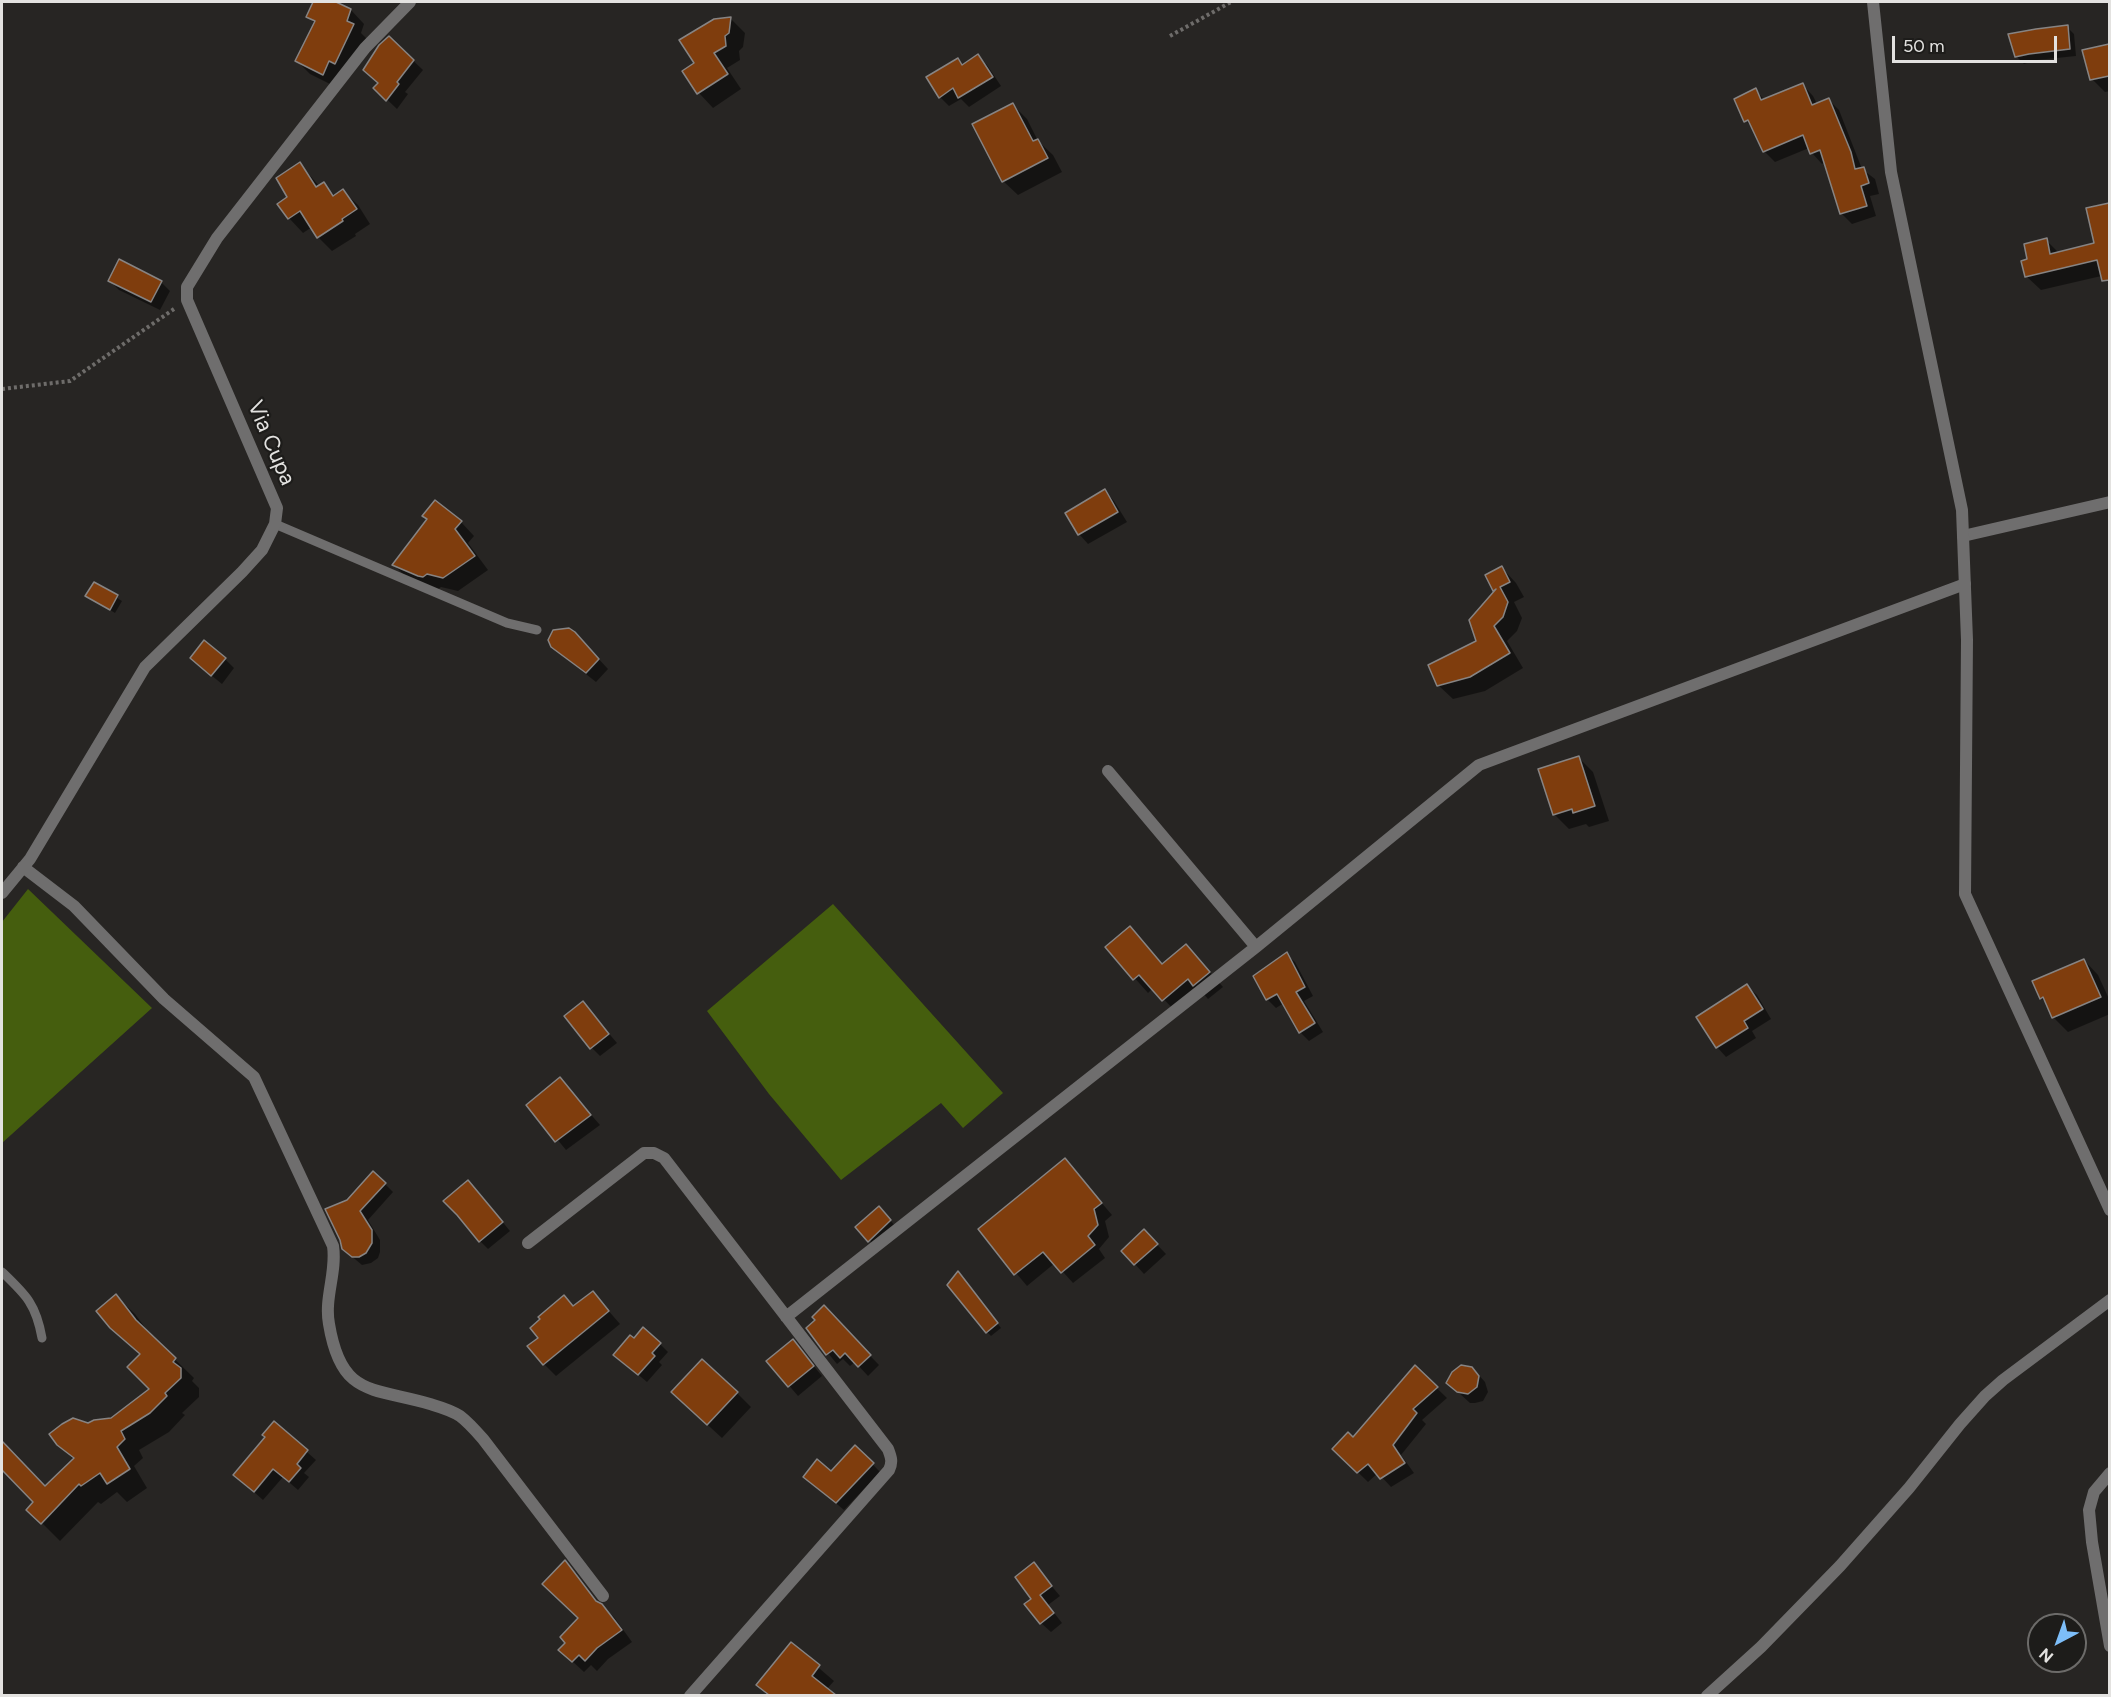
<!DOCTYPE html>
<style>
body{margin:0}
#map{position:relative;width:2111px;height:1697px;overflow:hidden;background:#272523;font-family:Figtree,sans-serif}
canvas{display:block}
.frame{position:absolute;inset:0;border:3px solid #e3e2e0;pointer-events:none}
.north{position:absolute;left:2027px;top:1613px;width:60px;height:60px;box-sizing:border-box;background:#1d1c1a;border:2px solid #6c6b69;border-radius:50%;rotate:221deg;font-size:16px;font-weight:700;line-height:24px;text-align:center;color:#e3e2e0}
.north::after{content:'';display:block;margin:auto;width:21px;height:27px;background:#7dbef9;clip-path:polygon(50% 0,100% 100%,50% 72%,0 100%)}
.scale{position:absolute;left:1892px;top:36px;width:165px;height:27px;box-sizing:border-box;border:3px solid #e3e2e0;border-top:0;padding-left:8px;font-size:18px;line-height:21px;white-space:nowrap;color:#e3e2e0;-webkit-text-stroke:4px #1d1c1a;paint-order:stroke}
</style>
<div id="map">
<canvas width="2111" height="1697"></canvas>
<div class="frame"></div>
<div class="north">N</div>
<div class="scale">50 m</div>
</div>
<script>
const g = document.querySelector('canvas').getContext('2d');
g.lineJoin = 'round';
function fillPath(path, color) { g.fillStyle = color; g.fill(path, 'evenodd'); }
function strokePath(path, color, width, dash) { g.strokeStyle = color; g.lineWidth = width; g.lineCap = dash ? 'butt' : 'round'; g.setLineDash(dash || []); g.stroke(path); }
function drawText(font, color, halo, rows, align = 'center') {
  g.font = font + ' Figtree,sans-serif'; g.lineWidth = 4.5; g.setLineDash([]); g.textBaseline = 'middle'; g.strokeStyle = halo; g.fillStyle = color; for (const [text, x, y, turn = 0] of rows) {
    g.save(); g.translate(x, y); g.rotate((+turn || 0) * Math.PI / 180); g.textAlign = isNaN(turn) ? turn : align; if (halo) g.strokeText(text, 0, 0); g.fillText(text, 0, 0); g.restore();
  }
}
fillPath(new Path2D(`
 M 28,889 L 152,1008 L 2,1143 L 2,922 Z
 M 833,904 L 1003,1093 L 963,1128 L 941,1103 L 841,1180 L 769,1094 L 707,1011 Z`), '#455e0e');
fillPath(new Path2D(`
 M 315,2 L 333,2 L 351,10 L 364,24 L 361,33 L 367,39 L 336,87 L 310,74 L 297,61 L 315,24 L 308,16 Z
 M 731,19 L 745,33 L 743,47 L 739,51 L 740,60 L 727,68 L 741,89 L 713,108 L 699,93 L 684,71 L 696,63 L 714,21 Z
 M 2067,27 L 2074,34 L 2076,56 L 2037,60 L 2024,64 L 2017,57 L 2010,36 Z
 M 389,38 L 423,70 L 405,92 L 408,94 L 397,109 L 375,88 L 380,84 Z
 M 2110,45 L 2110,91 L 2105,92 L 2092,79 L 2083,51 Z
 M 978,56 L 987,65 L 1001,86 L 969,107 L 961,99 L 949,106 L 940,97 L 958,60 L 964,66 Z
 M 1803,85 L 1813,96 L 1817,104 L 1829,100 L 1839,110 L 1862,169 L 1875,179 L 1879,194 L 1870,196 L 1876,216 L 1852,224 L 1841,213 L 1826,162 L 1822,164 L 1812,153 L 1809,148 L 1775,162 L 1764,151 L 1753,128 L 1746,121 L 1755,90 L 1765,100 Z
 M 1013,105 L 1027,119 L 1038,141 L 1053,155 L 1062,172 L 1018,195 L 1003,181 Z
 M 300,164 L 320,187 L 324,184 L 335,196 L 343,191 L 358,205 L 370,224 L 355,234 L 356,236 L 332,251 L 318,237 L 312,227 L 303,233 L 289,218 L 290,198 Z
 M 2107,205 L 2110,207 L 2110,274 L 2041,290 L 2026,276 L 2029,260 L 2046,240 L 2059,253 L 2095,244 Z
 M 110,281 L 161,282 L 170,291 L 160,310 L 119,290 Z
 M 1105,491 L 1114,501 L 1127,522 L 1088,544 L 1079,534 Z
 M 461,522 L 474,536 L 468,543 L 488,570 L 458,591 L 441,587 L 437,590 L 407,578 L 394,565 Z
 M 1502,568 L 1516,583 L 1524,597 L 1514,602 L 1522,618 L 1517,631 L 1507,641 L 1523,668 L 1485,691 L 1453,699 L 1438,685 L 1478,642 Z
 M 94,584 L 122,601 L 115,613 L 87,596 Z
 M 584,643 L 608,669 L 596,682 L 563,656 Z
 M 225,659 L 234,668 L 222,684 L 201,667 Z
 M 1578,757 L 1593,772 L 1609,821 L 1589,827 L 1586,824 L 1569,829 L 1554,814 Z
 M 1130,928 L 1163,965 L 1199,960 L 1223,987 L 1208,999 L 1202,992 L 1177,1013 L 1153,988 L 1148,993 L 1107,947 Z
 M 1286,954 L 1295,962 L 1313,996 L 1304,1001 L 1323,1032 L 1309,1041 L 1300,1032 L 1284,1003 L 1276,1008 L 1267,999 Z
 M 2084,960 L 2098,975 L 2110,1001 L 2110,1014 L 2068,1032 L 2053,1017 L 2047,1004 L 2041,998 Z
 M 1747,986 L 1757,995 L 1771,1019 L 1752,1031 L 1756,1038 L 1726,1057 L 1717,1047 Z
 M 583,1003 L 617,1043 L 600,1056 L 592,1048 Z
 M 560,1079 L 600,1125 L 566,1150 L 529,1105 Z
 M 1065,1160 L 1112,1215 L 1105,1221 L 1109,1237 L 1099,1249 L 1105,1258 L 1073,1283 L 1055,1263 L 1027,1286 L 980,1230 Z
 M 385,1184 L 393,1192 L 368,1220 L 380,1240 L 380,1252 L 378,1258 L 371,1263 L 362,1265 L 343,1249 L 327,1209 Z
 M 476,1190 L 510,1231 L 488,1249 L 480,1241 Z
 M 888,1218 L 899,1230 L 879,1250 L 858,1228 Z
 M 1144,1231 L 1166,1254 L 1144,1274 L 1123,1251 Z
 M 962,1277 L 1001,1328 L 991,1336 L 987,1332 Z
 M 593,1293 L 620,1324 L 556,1376 L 544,1364 L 540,1338 Z
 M 116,1296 L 135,1314 L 152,1337 L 194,1378 L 192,1381 L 199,1388 L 199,1397 L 182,1413 L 185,1415 L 169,1432 L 139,1450 L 143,1458 L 134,1466 L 147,1488 L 127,1502 L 117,1492 L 101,1504 L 98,1502 L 60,1541 L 28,1509 L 35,1502 L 2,1468 L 2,1458 L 9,1451 L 45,1488 L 74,1460 L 58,1444 L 89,1425 L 112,1419 L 152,1390 L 140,1355 L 111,1327 Z
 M 824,1308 L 879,1365 L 868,1376 L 855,1362 L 850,1366 L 843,1359 L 837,1364 L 808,1329 L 817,1321 Z
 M 634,1340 L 660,1344 L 668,1352 L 659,1362 L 662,1365 L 647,1382 L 623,1362 Z
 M 793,1341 L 822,1376 L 798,1396 L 768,1361 Z
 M 1415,1367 L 1447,1398 L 1422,1420 L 1426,1424 L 1401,1455 L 1414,1473 L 1391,1487 L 1378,1473 L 1368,1482 L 1334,1449 L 1353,1439 Z
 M 1476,1372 L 1485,1382 L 1488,1392 L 1483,1401 L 1475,1403 L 1470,1403 L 1448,1383 Z
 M 737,1393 L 751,1407 L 722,1438 L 688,1407 Z
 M 274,1423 L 316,1460 L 304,1473 L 309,1477 L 298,1490 L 283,1477 L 263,1500 L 235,1475 L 267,1437 Z
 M 856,1447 L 880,1472 L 844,1510 L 813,1484 L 831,1473 Z
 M 565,1562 L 576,1573 L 600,1605 L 614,1617 L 632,1642 L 608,1659 L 597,1671 L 591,1665 L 584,1672 L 560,1650 L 567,1643 L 580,1618 Z
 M 1033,1564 L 1060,1596 L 1048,1605 L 1062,1623 L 1051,1632 L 1041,1623 L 1033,1599 Z
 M 791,1644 L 834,1681 L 826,1690 L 833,1696 L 768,1696 L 758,1685 Z`), '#0007');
const building = new Path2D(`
 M 313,2 L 336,2 L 351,9 L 347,21 L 354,24 L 335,64 L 329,61 L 323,75 L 295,61 L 315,21 L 306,17 Z
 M 731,17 L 729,33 L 725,36 L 726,46 L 714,53 L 728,74 L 697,94 L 682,71 L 694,63 L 679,40 L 714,19 Z
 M 2068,25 L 2070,49 L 2029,54 L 2015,57 L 2008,34 L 2036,29 Z
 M 389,36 L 414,60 L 397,82 L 399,84 L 386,101 L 373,88 L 378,83 L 363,70 L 379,45 Z
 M 2109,44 L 2109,76 L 2090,80 L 2082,50 Z
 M 978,54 L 993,77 L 958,98 L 953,88 L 939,98 L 926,77 L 958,58 L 962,65 Z
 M 1803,83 L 1812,105 L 1829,98 L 1851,152 L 1855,169 L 1864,167 L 1869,183 L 1861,186 L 1867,206 L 1840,214 L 1820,150 L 1810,154 L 1803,135 L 1763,152 L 1748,120 L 1744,122 L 1734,99 L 1756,88 L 1761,100 Z
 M 1013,103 L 1033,141 L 1038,139 L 1048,158 L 1002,182 L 972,124 Z
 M 300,162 L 316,187 L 324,182 L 333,196 L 343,189 L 357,209 L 342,219 L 343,221 L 317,238 L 300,211 L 288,219 L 277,204 L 287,197 L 276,178 Z
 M 2109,203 L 2109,280 L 2102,281 L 2097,260 L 2025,277 L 2021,261 L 2027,259 L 2024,244 L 2047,238 L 2050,254 L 2094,243 L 2086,208 Z
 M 119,259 L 162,281 L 151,302 L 108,281 Z
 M 1105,489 L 1118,512 L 1078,535 L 1065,513 Z
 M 435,500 L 462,521 L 455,529 L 475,556 L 443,578 L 427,574 L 423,577 L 418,576 L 392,565 L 427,519 L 422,516 Z
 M 1502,566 L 1510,582 L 1500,587 L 1508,602 L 1503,617 L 1494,626 L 1510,653 L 1470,677 L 1437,686 L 1428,665 L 1476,641 L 1469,620 L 1496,589 L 1493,591 L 1485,575 Z
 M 94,582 L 118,595 L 110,610 L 85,596 Z
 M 569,628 L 575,632 L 599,659 L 586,673 L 551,647 L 548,640 L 553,630 Z
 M 204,640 L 226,658 L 211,676 L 190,658 Z
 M 1579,756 L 1595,806 L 1573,813 L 1572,809 L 1553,815 L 1538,769 Z
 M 1130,926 L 1162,964 L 1186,944 L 1210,972 L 1193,986 L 1188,979 L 1162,1001 L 1139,975 L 1133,980 L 1105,947 Z
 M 1287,952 L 1305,987 L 1296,992 L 1315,1023 L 1299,1033 L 1277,994 L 1266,1000 L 1253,976 Z
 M 2084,959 L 2101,997 L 2052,1018 L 2043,997 L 2040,999 L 2032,981 Z
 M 1747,984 L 1763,1009 L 1744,1021 L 1748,1028 L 1716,1048 L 1696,1017 Z
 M 583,1001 L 609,1034 L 590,1049 L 564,1016 Z
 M 560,1077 L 591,1115 L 555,1142 L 526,1105 Z
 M 1065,1158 L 1102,1203 L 1094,1209 L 1098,1225 L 1088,1236 L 1095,1245 L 1061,1273 L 1043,1252 L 1014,1275 L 978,1229 Z
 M 373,1171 L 386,1183 L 360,1211 L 372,1230 L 372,1243 L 366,1253 L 359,1257 L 352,1257 L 342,1249 L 340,1240 L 325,1209 L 347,1200 Z
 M 468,1180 L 503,1222 L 479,1242 L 457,1215 L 443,1201 Z
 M 879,1206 L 891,1220 L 868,1242 L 855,1227 Z
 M 1144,1229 L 1158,1244 L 1134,1265 L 1121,1251 Z
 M 958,1271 L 998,1323 L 986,1333 L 947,1285 Z
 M 593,1291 L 609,1311 L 543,1365 L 527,1346 L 538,1338 L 530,1328 L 540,1319 L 538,1317 L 564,1295 L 573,1306 Z
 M 116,1294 L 136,1320 L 176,1358 L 173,1362 L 181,1368 L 181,1378 L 165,1393 L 167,1396 L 150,1413 L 121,1431 L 125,1439 L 117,1447 L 130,1469 L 107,1484 L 100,1473 L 81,1486 L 79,1484 L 41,1524 L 26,1510 L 33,1502 L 2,1470 L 2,1441 L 45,1486 L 74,1458 L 57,1445 L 49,1434 L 62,1424 L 73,1418 L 88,1423 L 94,1420 L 111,1418 L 149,1389 L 127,1367 L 140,1354 L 110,1328 L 96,1311 Z
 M 824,1305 L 871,1355 L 858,1367 L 845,1353 L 840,1358 L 833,1350 L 826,1355 L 806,1328 L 815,1320 L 812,1317 Z
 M 643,1327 L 661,1343 L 652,1353 L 655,1356 L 638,1375 L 613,1355 L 630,1335 L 634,1338 Z
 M 793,1339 L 814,1366 L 788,1387 L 766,1361 Z
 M 702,1359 L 738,1392 L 707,1425 L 671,1392 Z
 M 1415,1365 L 1438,1387 L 1413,1409 L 1417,1413 L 1393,1445 L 1405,1463 L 1380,1479 L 1368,1464 L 1357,1473 L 1332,1449 L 1348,1432 L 1353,1437 Z
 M 1461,1365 L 1472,1367 L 1479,1376 L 1477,1387 L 1468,1394 L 1457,1392 L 1446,1383 L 1452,1372 Z
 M 274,1421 L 308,1450 L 297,1464 L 301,1468 L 289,1482 L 273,1469 L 254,1492 L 233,1475 L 265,1437 L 262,1435 Z
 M 855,1445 L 874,1463 L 836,1503 L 803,1477 L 817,1459 L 831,1471 Z
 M 565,1560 L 596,1601 L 602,1604 L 622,1630 L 597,1648 L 585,1661 L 579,1655 L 572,1662 L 558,1650 L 565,1643 L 560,1637 L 578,1618 L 542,1584 Z
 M 1034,1562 L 1052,1586 L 1040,1595 L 1054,1613 L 1040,1624 L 1024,1604 L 1031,1599 L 1015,1577 Z
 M 791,1642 L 820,1665 L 812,1676 L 836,1695 L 769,1695 L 756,1685 Z`);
fillPath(building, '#7f3d0d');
strokePath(building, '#878483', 1.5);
strokePath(new Path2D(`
 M 1170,36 L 1231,2
 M 2,389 L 70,381 L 174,309`), '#6e6c6a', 4, [3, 3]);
strokePath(new Path2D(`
 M 275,524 L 507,623 L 537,630
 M 2,1272 C 26,1295 36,1304 42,1338`), '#6f6e6e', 9);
strokePath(new Path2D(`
 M 1963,536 L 2110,502
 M 1108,771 L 1256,947
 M 23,867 L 74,906 L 164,999 L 254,1077 L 333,1246 C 337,1272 324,1298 329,1324 C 341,1397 372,1387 430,1404 C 440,1407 451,1410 460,1416 C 468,1422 476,1431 483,1439 L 603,1596
 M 2,893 L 30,859 L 145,667 L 242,572 L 262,550 L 275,524 L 277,508 L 187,300 L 187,287 L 217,238 L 365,48 L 410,2
 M 528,1243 L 644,1153 L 654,1153 L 664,1158 L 888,1449 C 891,1457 893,1462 889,1470 L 690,1696
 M 786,1317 L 1256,947 L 1479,765 L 1965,584
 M 2110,1473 L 2094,1492 L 2089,1510 L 2092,1542 L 2110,1646
 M 1707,1696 L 1761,1647 L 1840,1566 L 1909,1488 L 1960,1424 L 1985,1396 L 2003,1380 L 2110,1300`), '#6f6e6e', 12);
strokePath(new Path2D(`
 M 1873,2 L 1891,172 L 1962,510 L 1967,640 L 1965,894 L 2110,1210`), '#6f6e6e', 12);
drawText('22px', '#e3e2e0', '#1d1c1a', [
 ["Via Cupa",271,443,67]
]);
</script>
